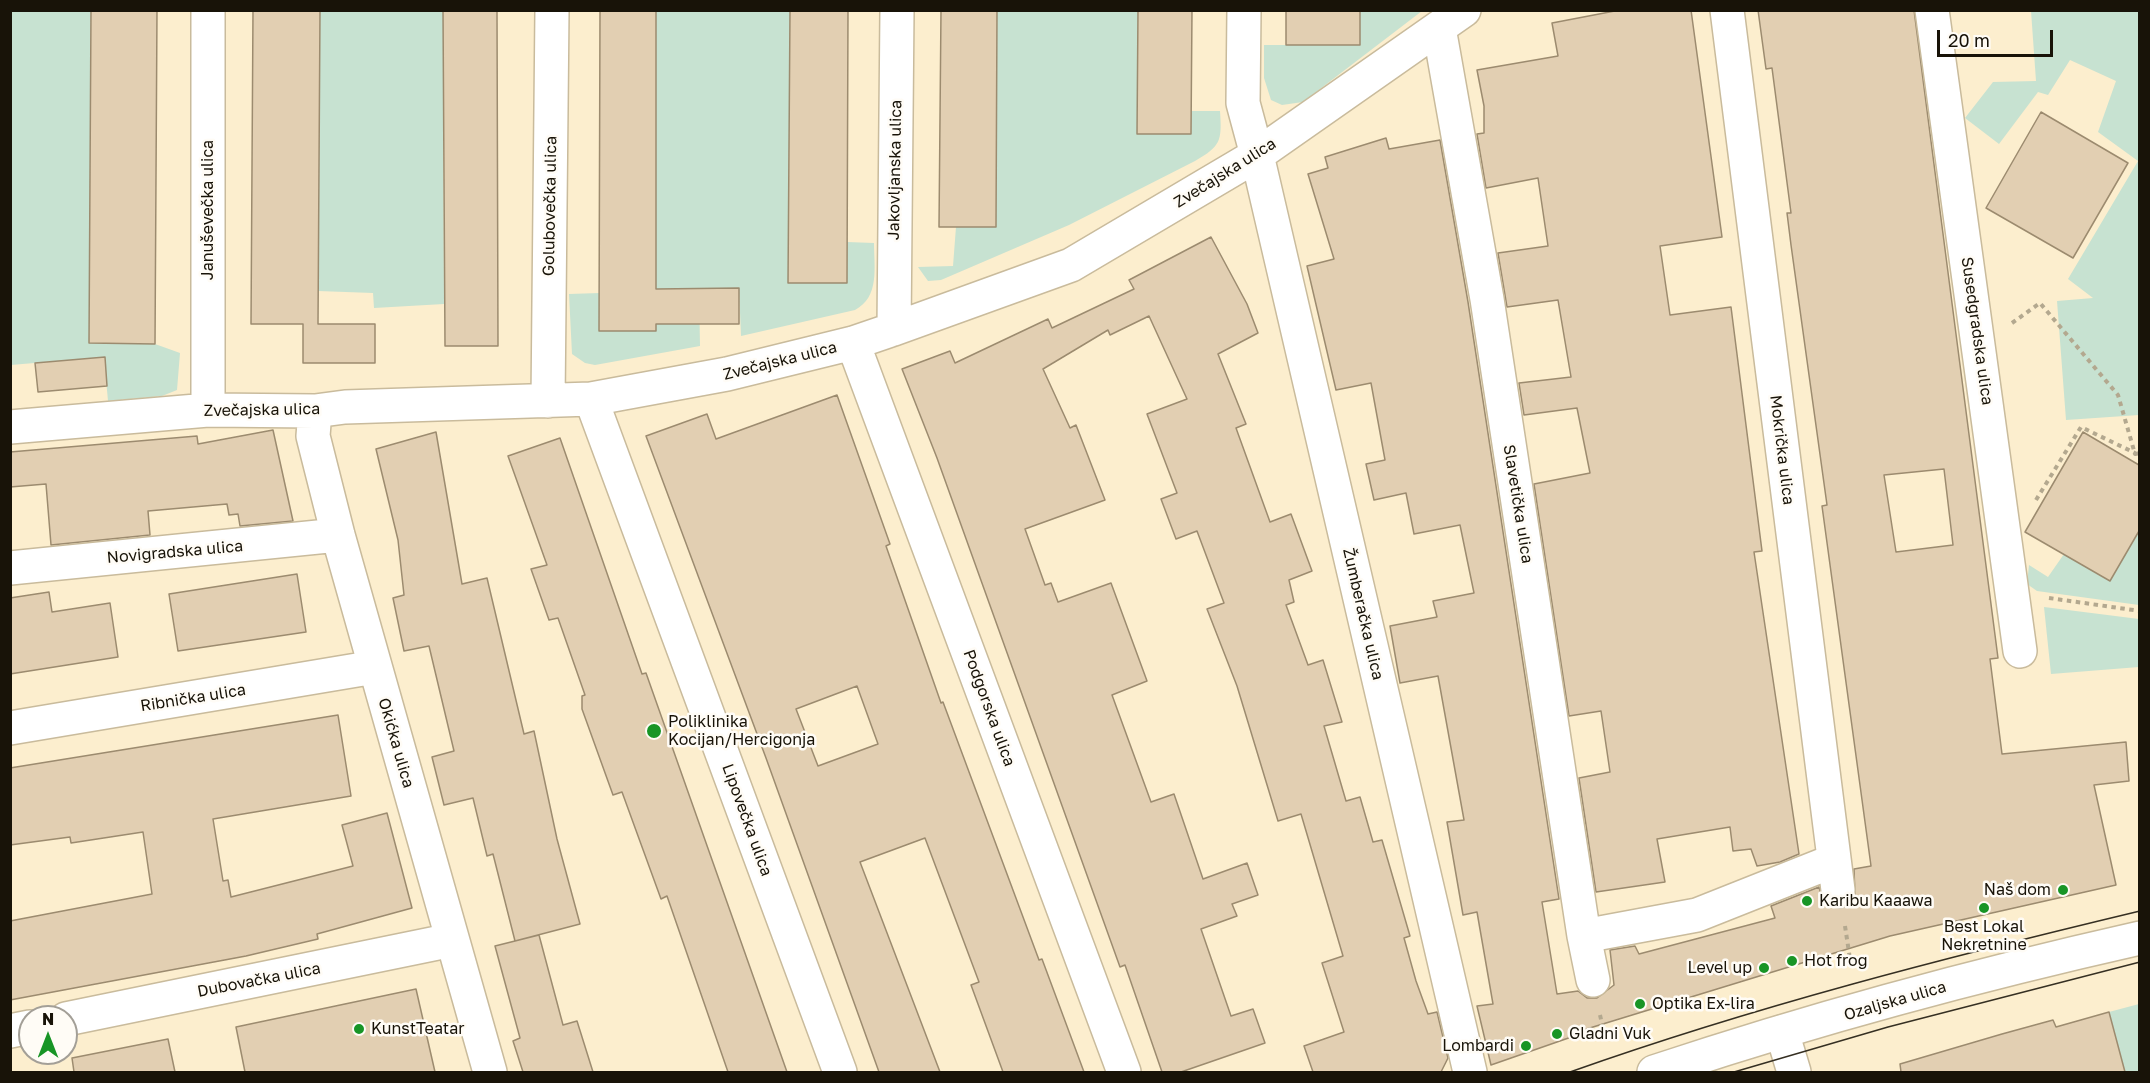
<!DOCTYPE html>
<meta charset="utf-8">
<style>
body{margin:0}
#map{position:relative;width:2150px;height:1083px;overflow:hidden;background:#fceece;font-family:"Golos Text",sans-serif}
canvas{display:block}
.frame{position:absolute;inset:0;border:12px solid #181308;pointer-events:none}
.north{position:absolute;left:18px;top:1005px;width:60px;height:60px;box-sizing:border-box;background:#fffcf6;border:2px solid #a39f97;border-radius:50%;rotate:0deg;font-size:16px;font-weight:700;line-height:24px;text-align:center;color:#181308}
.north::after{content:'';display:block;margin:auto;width:21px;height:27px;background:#189526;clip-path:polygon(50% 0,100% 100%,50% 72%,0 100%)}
.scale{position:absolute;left:1937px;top:30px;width:116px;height:27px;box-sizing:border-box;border:3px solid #181308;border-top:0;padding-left:8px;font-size:18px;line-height:21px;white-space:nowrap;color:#181308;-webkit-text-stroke:4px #fffcf6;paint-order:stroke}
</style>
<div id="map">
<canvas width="2150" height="1083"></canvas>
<div class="frame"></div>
<div class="north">N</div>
<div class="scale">20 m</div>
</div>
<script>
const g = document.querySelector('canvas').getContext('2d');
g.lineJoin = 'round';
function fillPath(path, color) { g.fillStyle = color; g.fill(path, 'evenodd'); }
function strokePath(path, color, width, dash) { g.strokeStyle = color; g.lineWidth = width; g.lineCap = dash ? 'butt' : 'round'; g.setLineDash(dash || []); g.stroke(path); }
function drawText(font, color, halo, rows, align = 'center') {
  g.font = font + ' "Golos Text",sans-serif'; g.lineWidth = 5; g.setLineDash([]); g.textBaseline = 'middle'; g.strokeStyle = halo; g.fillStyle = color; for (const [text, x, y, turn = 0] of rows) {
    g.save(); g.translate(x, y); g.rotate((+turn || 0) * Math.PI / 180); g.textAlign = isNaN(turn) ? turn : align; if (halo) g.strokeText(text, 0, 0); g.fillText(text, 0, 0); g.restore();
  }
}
fillPath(new Path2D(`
 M 10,11 L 91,11 L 89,343 L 155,344 L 180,353 L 177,390 L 162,396 L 108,401 L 104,357 L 11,365 Z
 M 320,11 L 443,11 L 444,304 L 374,308 L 373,293 L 318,291 Z
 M 656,11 L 790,11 L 788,283 L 846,283 L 847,242 L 874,243 C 874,267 880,297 855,310 L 741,336 L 739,288 L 699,289 L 700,346 L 595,365 L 585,363 L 572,354 L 569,294 L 600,293 L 656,330 Z
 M 997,11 L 1138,11 L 1137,133 L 1191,134 L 1191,111 L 1220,111 C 1222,141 1221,146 1195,161 L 1069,225 L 941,280 L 928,281 L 918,267 L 953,266 L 956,227 L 996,227 Z
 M 1360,11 L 1422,11 L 1303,102 L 1282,105 L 1271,100 L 1264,78 L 1264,45 L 1360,45 Z
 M 2031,11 L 2139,11 L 2139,415 L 2066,420 L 2057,301 L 2093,298 L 2068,279 L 2138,161 L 2098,132 L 2116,81 L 2070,60 L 2048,95 L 2038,92 L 1999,144 L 1965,118 L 1993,82 L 2036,81 Z
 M 2139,531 L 2139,605 L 2037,591 L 2027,584 L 2029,565 L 2048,577 L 2064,554 L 2110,581 Z
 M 2044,607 L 2139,619 L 2139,667 L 2051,674 Z
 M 2139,1004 L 2139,1072 L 2125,1072 L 2109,1012 Z`), '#c7e2d1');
const building = new Path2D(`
 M 91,10 L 157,10 L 155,344 L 89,343 Z
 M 253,10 L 320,10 L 318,324 L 375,324 L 375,363 L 303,363 L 303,324 L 251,324 Z
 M 443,10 L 497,10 L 498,346 L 445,346 Z
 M 600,10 L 656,10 L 656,289 L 739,288 L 739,324 L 656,324 L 656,331 L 599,331 Z
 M 790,10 L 848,10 L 847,283 L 788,283 Z
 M 941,10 L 997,10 L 996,227 L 939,227 Z
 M 1138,10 L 1192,10 L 1191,134 L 1137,134 Z
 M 1286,10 L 1360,10 L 1360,45 L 1286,45 Z
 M 1620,10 L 1691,10 L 1722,237 L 1660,246 L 1670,315 L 1731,307 L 1762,551 L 1754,552 L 1799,854 L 1780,862 L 1757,866 L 1751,849 L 1733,851 L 1730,827 L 1657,839 L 1665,882 L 1596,892 L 1579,778 L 1610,772 L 1601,711 L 1569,716 L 1534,484 L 1590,473 L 1577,408 L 1524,415 L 1519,383 L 1571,377 L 1558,300 L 1507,307 L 1498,253 L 1548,246 L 1538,178 L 1486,188 L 1477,134 L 1484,133 L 1484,106 L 1477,70 L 1558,56 L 1552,23 Z
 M 1758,10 L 1914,10 L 1998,658 L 1990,659 L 2002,754 L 2126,742 L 2129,781 L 2094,785 L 2116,885 L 1890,936 L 1580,1031 L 1580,1034 L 1491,1065 L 1477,1006 L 1493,1004 L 1477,912 L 1463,915 L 1447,822 L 1464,820 L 1438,676 L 1400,683 L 1390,626 L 1437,617 L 1433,601 L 1474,593 L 1468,564 L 1460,525 L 1414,534 L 1406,493 L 1374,500 L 1366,464 L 1385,460 L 1371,383 L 1336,390 L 1307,266 L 1334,259 L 1308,174 L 1328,168 L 1325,157 L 1386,138 L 1389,149 L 1440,140 L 1468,302 L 1559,899 L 1542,902 L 1557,994 L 1578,991 L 1587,998 L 1597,998 L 1614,985 L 1610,950 L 1635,946 L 1639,954 L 1775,918 L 1771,906 L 1819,887 L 1823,902 L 1831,907 L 1841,908 L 1850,905 L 1855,897 L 1854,869 L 1871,866 L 1822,506 L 1827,505 L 1791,245 L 1787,213 L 1791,213 L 1772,68 L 1766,69 ZM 1944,469 L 1953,545 L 1896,552 L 1884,475 Z
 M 2041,112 L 2128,163 L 2073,258 L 1986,208 Z
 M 1211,237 L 1247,304 L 1258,333 L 1218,354 L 1246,424 L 1236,428 L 1270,522 L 1291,514 L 1312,571 L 1289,580 L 1294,602 L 1286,605 L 1308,665 L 1323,660 L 1342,722 L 1324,726 L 1346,801 L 1360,797 L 1373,842 L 1382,840 L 1410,936 L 1404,938 L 1416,981 L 1428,1014 L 1437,1012 L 1448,1058 L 1441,1072 L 1313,1072 L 1304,1046 L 1344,1032 L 1322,963 L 1343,956 L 1301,814 L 1278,821 L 1237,686 L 1207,609 L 1224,603 L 1197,531 L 1176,539 L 1161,499 L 1177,493 L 1147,414 L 1187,399 L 1149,316 L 1110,335 L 1108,330 L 1043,369 L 1070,428 L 1076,425 L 1105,500 L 1025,529 L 1045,585 L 1051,583 L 1058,602 L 1111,583 L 1147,681 L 1112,695 L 1151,802 L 1174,794 L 1203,879 L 1247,863 L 1258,895 L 1232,904 L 1237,916 L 1201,929 L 1231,1016 L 1253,1009 L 1265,1043 L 1181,1072 L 1162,1072 L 1125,965 L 1120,967 L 937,458 L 902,369 L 950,351 L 955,363 L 1048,319 L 1052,328 L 1134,289 L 1129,280 Z
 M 105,357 L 107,386 L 38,392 L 35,363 Z
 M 837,395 L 890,544 L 886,546 L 941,703 L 943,702 L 1039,960 L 1042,959 L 1084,1072 L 1003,1072 L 971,985 L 979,982 L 925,838 L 860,862 L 940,1072 L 879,1072 L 766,758 L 646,436 L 707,414 L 716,439 ZM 857,686 L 878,744 L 818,766 L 796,709 Z
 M 273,430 L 293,521 L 240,526 L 238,514 L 229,515 L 227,504 L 148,511 L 150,535 L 51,545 L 46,484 L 10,487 L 10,452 L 197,436 L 198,444 Z
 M 436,432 L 462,584 L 487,578 L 524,734 L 534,731 L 557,839 L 580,924 L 515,941 L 493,854 L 487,856 L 473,798 L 444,805 L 432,757 L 454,751 L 429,646 L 404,651 L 393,598 L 404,595 L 398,540 L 376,449 Z
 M 2083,432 L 2139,465 L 2139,531 L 2110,581 L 2025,532 Z
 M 560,438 L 642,674 L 646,673 L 787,1072 L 728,1072 L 667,896 L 661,899 L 622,792 L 613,795 L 582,709 L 582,696 L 585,695 L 558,618 L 549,620 L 531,569 L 547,565 L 508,456 Z
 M 297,574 L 306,632 L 178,651 L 169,594 Z
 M 49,592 L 52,612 L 110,603 L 118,657 L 10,674 L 10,598 Z
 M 338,715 L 351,796 L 213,819 L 223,881 L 228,880 L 231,897 L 353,866 L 342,825 L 387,813 L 412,908 L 317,934 L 318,939 L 246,956 L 10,1000 L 10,921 L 152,894 L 143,832 L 71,843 L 70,837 L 10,845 L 10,768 Z
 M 539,935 L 563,1025 L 577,1021 L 593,1072 L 523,1072 L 513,1041 L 520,1038 L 495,946 Z
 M 416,989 L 435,1072 L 245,1072 L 236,1027 Z
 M 2109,1012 L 2125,1072 L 1901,1072 L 1900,1064 L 2002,1034 L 2053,1020 L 2056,1027 Z
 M 168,1039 L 175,1072 L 74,1072 L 72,1058 Z`);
fillPath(building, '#e2cfb2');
strokePath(building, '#9c8b6f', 1.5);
const minor = new Path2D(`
 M 208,10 L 208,410
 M 1244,10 L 1243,103 L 1257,155 L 1470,1072
 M 1727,10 L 1838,890
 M 1932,10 L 2020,651
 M 1439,28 L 1487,299 L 1584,936 L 1593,980
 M 894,329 L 897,10
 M 853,343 L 1124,1072
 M 591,399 L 840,1072
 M 548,401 L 552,10
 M 315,411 L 313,436 L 338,535 L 490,1072
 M 10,427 L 208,410 L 315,411 L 345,407 L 591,399 L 727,374 L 853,343 L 894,329 L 1071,265 L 1257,155 L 1464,10
 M 10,568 L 338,535
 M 10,728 L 375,667
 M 1584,936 L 1697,915 L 1833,861
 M 66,1019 L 452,940
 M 10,1031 L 30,1027
 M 1782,1032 L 1794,1072`);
const major = new Path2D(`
 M 1654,1072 C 1813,1019 1976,975 2140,938`);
strokePath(minor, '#c9bb9c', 36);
strokePath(major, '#c9bb9c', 36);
strokePath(new Path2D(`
 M 1982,11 L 1982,10
 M 2012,323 L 2040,303 L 2118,395 L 2135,454 L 2140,453
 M 2036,500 L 2081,427 L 2135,453
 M 2049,598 L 2140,611
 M 1845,926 L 1850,959
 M 1600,1015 L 1605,1037`), '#b3a88f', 4, [4.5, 4.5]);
strokePath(minor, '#fff', 33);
strokePath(major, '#fff', 33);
strokePath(new Path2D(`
 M 1570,1072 C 1756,1006 1948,957 2140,911
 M 1734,1072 L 1888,1027 L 2140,962`), '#352f22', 1.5);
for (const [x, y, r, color] of [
 [654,731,8,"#189526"],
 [2063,890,6,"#189526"],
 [1807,901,6,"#189526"],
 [1984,908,6,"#189526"],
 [1792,961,6,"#189526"],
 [1764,968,6,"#189526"],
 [1640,1004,6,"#189526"],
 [359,1029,6,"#189526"],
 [1557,1034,6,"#189526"],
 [1526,1046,6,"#189526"]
]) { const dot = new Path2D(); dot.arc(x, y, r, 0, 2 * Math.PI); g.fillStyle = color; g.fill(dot); strokePath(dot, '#fffcf6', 2); }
drawText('16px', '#181308', '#fffcf6', [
 ["Jakovljanska ulica",895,170,-89],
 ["Zvečajska ulica",1225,173,-32],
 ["Golubovečka ulica",550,206,-89],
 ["Januševečka ulica",208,210,-90],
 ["Susedgradska ulica",1977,331,82],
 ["Zvečajska ulica",780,361,-14],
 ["Zvečajska ulica",262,410,-1],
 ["Mokrička ulica",1782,450,83],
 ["Slavetička ulica",1518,504,81],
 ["Novigradska ulica",175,552,-5],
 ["Žumberačka ulica",1363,614,77],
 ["Ribnička ulica",193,698,-9],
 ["Podgorska ulica",989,708,70],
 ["Okićka ulica",396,743,74],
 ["Lipovečka ulica",747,820,70],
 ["Dubovačka ulica",259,980,-11],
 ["Ozaljska ulica",1895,1001,-16]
]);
drawText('16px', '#181308', '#fffcf6', [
 ["Poliklinika",668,722],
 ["Kocijan/Hercigonja",668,740],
 ["Naš dom",2051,890,"right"],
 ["Karibu Kaaawa",1819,901],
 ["Best Lokal",1984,927,"center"],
 ["Nekretnine",1984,945,"center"],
 ["Hot frog",1804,961],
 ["Level up",1752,968,"right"],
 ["Optika Ex-lira",1652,1004],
 ["KunstTeatar",371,1029],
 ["Gladni Vuk",1569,1034],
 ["Lombardi",1514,1046,"right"]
], 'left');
</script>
